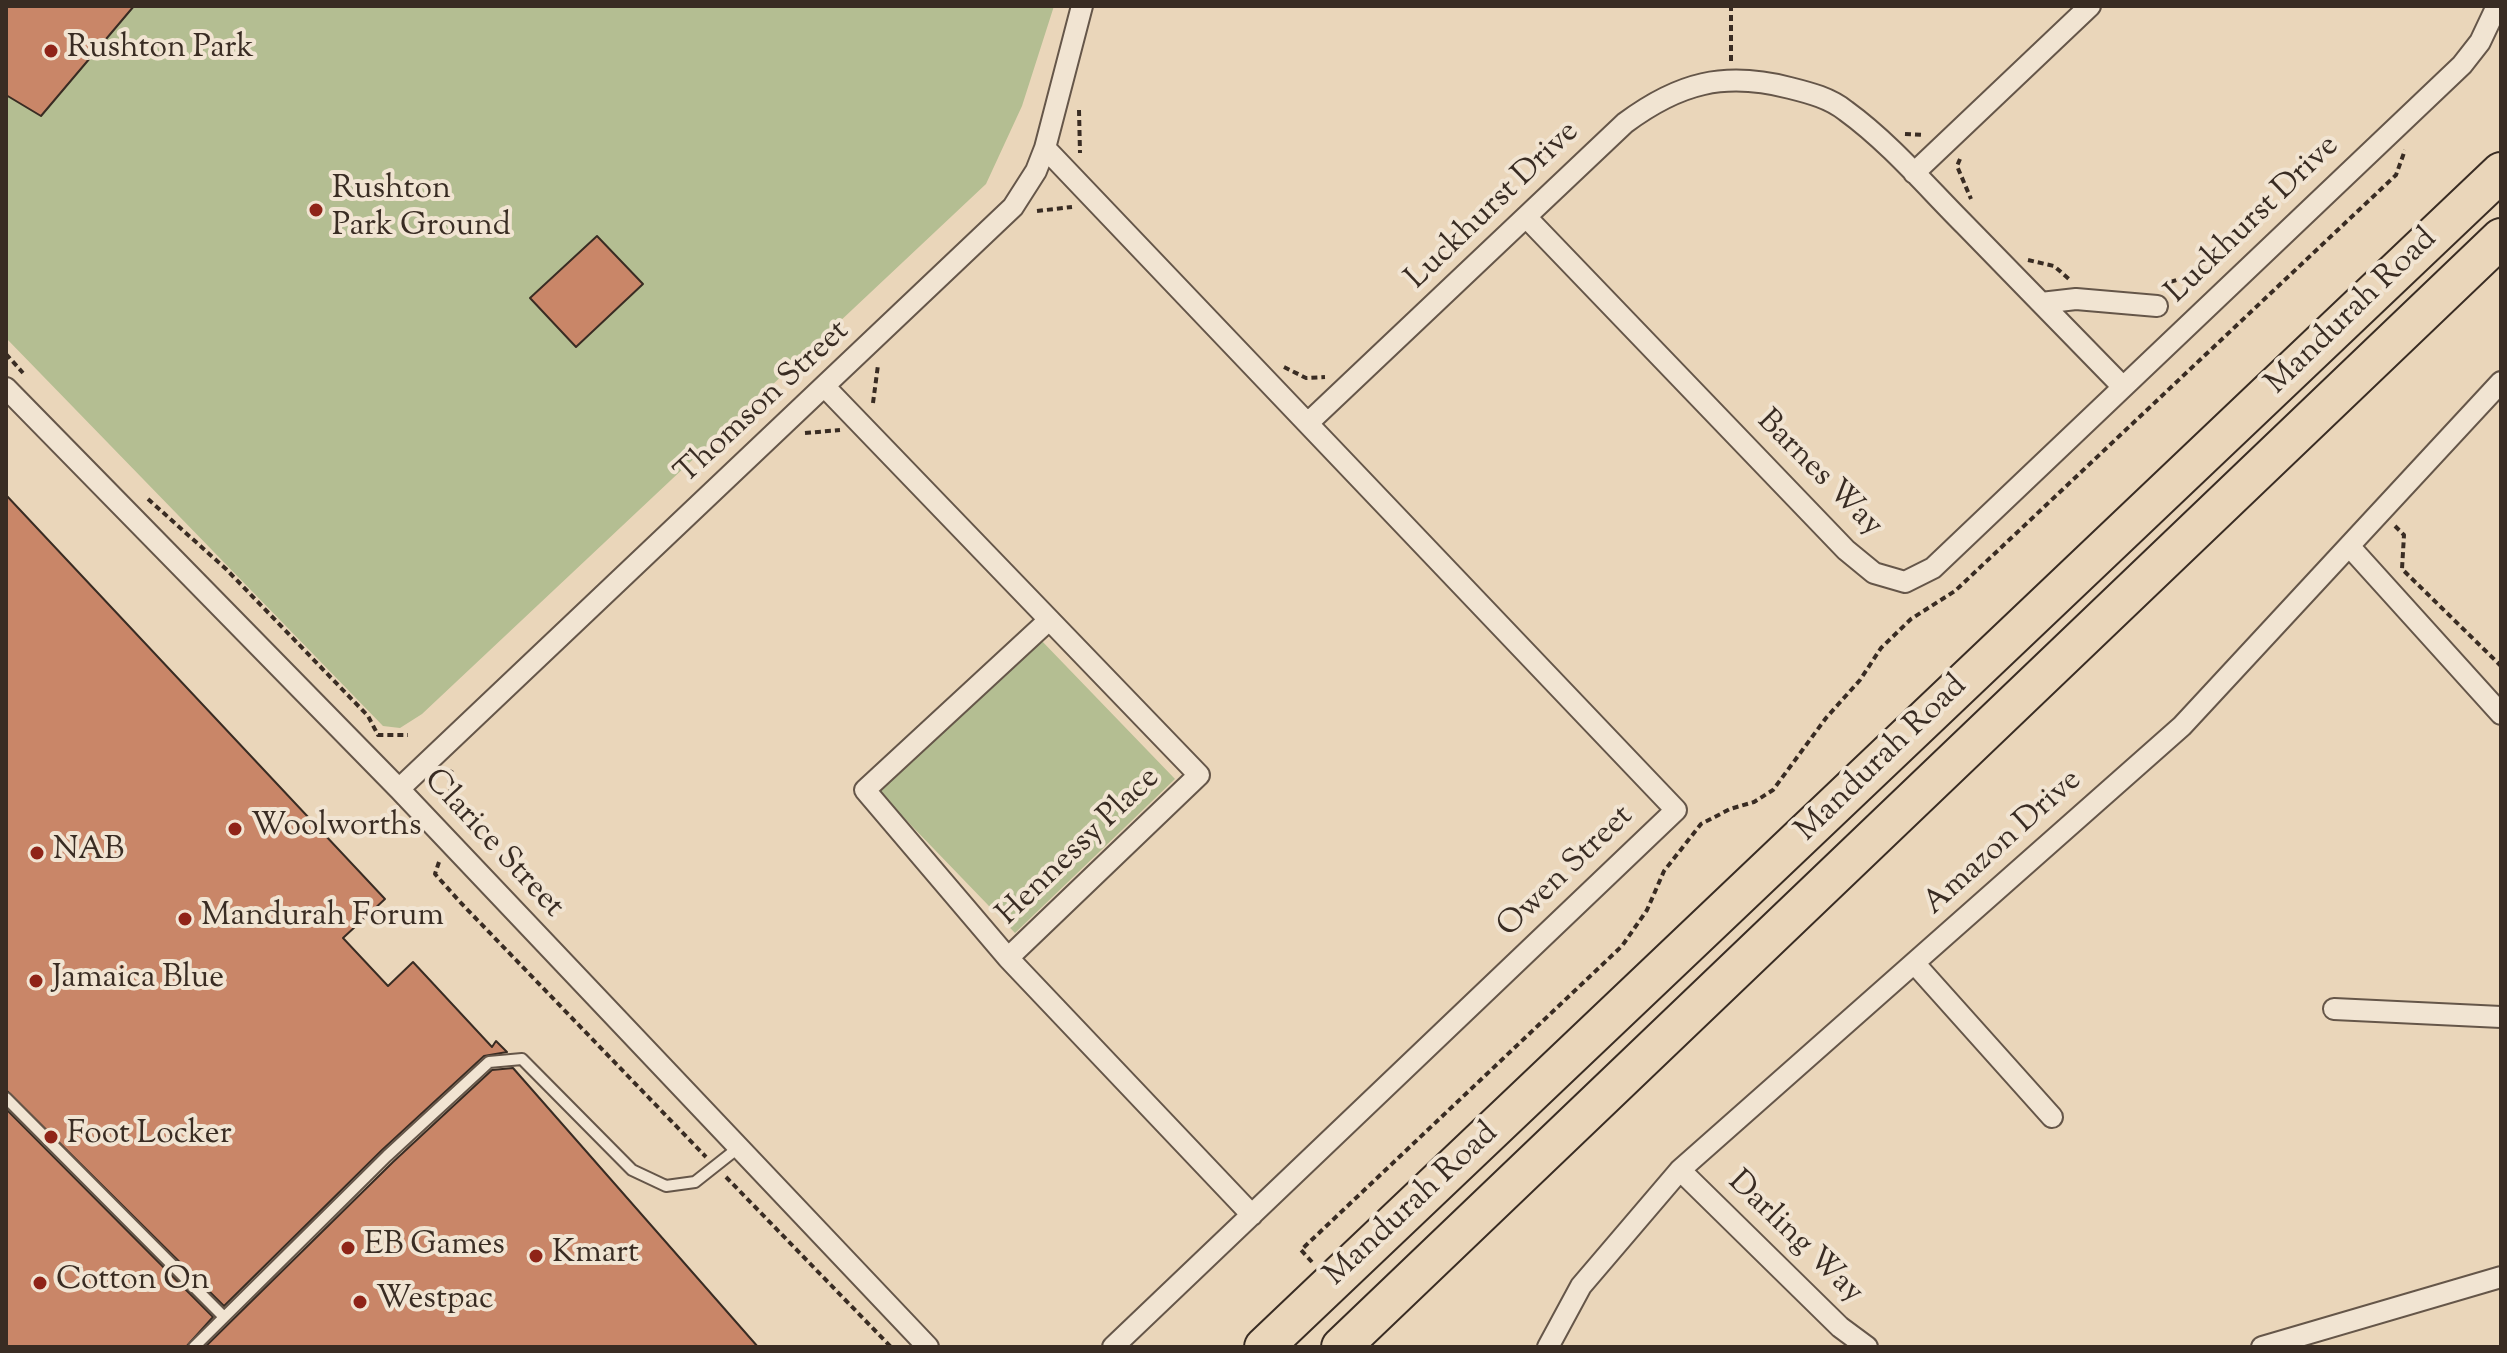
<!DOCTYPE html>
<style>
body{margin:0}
#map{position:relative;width:2507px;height:1353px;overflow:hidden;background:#ead6ba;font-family:"Sorts Mill Goudy",serif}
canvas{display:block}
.frame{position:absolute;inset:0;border:8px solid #392c23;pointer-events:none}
</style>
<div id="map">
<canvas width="2507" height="1353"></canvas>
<div class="frame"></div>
</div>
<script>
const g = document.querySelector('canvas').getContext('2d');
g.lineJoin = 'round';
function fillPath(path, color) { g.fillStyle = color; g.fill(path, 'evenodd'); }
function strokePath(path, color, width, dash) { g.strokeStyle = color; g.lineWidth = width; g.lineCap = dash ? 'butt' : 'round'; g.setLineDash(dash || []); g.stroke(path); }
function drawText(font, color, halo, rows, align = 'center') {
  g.font = font + ' "Sorts Mill Goudy",serif'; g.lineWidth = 8; g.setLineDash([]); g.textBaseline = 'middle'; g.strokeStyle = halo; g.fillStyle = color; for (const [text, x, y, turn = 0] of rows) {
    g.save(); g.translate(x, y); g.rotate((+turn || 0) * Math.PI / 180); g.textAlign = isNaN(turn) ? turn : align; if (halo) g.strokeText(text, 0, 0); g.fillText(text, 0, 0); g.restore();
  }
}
fillPath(new Path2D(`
 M 6,6 L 1054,6 L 1022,106 L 986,184 L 422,714 L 400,728 L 383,726 L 6,338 Z
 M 1039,638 L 1175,779 L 1015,933 L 879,792 Z`), '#b4be92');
const building = new Path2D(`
 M 6,6 L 134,6 L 41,116 L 6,95 Z
 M 597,236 L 643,284 L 576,347 L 530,298 Z
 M 6,495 L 385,899 L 343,938 L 388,986 L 413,962 L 492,1047 L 496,1041 L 507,1052 L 484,1056 L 382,1150 L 224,1306 L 6,1090 Z
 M 513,1068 L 758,1347 L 205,1347 L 393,1162 L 492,1070 Z
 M 6,1109 L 213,1317 L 186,1347 L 6,1347 Z`);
fillPath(building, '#c98668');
strokePath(building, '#392c23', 2);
const lane = new Path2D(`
 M 6,1098 L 223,1316
 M 194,1347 L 387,1156 L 489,1062 L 522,1059 L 632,1170 L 666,1186 L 695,1182 L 738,1148`);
const street = new Path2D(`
 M 1045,148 L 1676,810 L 1113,1347
 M 1914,173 L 2090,6
 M 1527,218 L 1846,550 L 1874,573 L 1905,582 L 1933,568 L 2462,65 L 2480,42 L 2497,6
 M 2041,303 L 2076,299 L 2157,306
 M 825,387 L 1199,775 L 1008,958 L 1252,1215
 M 6,388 L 399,789 L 928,1347
 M 1308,423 L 1625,123 C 1679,83 1724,71 1790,88 C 1810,93 1830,98 1846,111 C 1890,143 1927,187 1965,225 C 2018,279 2070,333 2123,387
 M 2350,547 L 2501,714
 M 399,789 L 1013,207 L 1036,171 L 1045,148 L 1082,6
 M 1008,958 L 865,790 L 1049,620
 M 1915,964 L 2052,1117
 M 2334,1009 L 2501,1017
 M 1680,1170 L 1840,1327 L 1867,1347
 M 1548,1347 L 1581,1286 L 1680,1170 L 2182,726 L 2501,382
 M 2262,1347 L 2501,1277`);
const highway = new Path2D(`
 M 1264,1347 L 2501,172
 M 1341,1347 L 2501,238`);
strokePath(lane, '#655649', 14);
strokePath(street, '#655649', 24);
strokePath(highway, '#392c23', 42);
strokePath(new Path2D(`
 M 1731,61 L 1731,6
 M 1079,110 L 1080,153
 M 1905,134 L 1924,135
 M 1960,159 L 1957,166 L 1971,199
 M 1037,211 L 1072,207
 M 2028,260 L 2054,266 L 2069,279
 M 2161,285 L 2217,267
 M 6,354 L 23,373
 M 1284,367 L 1306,378 L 1325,377
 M 873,403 L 878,365
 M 805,433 L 840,430
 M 148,499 L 226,569 L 368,716 L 378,735 L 408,735
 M 2395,526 L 2404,535 L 2402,569 L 2501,666
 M 452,770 L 449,775 L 452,809 L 458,818
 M 439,862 L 435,874 L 461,903 L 706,1157
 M 726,1177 L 891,1347
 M 1312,1262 L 1301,1250 L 1622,946 L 1647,910 L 1664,871 L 1701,824 L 1730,809 L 1754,802 L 1773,790 L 1826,718 L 1860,680 L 1881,648 L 1911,619 L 1955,591 L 2396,175 L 2405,150`), '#392c23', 4, [6, 4]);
strokePath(lane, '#f1e4d2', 10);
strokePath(street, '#f1e4d2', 20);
strokePath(highway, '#ead6ba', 38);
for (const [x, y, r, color] of [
 [51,51,8,"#8f2418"],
 [316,210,8,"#8f2418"],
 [235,829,8,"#8f2418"],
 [37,853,8,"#8f2418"],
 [185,919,8,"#8f2418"],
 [36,981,8,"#8f2418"],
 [51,1137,8,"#8f2418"],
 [348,1248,8,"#8f2418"],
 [536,1256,8,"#8f2418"],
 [40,1283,8,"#8f2418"],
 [360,1302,8,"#8f2418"]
]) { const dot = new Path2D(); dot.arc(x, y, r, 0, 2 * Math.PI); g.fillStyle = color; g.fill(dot); strokePath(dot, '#f1e4d2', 3); }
drawText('32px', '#392c23', '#f1e4d2', [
 ["Rushton Park",67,51],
 ["Rushton",332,192],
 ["Park Ground",332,229],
 ["Woolworths",251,829],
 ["NAB",53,853],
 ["Mandurah Forum",201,919],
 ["Jamaica Blue",52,981],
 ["Foot Locker",67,1137],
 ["EB Games",364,1248],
 ["Kmart",552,1256],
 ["Cotton On",56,1283],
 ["Westpac",376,1302]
], 'left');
drawText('32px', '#392c23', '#f1e4d2', [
 ["Luckhurst Drive",1494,207,-44],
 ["Luckhurst Drive",2254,221,-44],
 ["Mandurah Road",2353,313,-44],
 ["Thomson Street",764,404,-43],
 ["Barnes Way",1818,475,45],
 ["Mandurah Road",1883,760,-44],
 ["Amazon Drive",2004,844,-42],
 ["Clarice Street",492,845,47],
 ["Hennessy Place",1080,848,-44],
 ["Owen Street",1567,873,-44],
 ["Mandurah Road",1413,1206,-43],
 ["Darling Way",1794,1239,44]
]);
</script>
